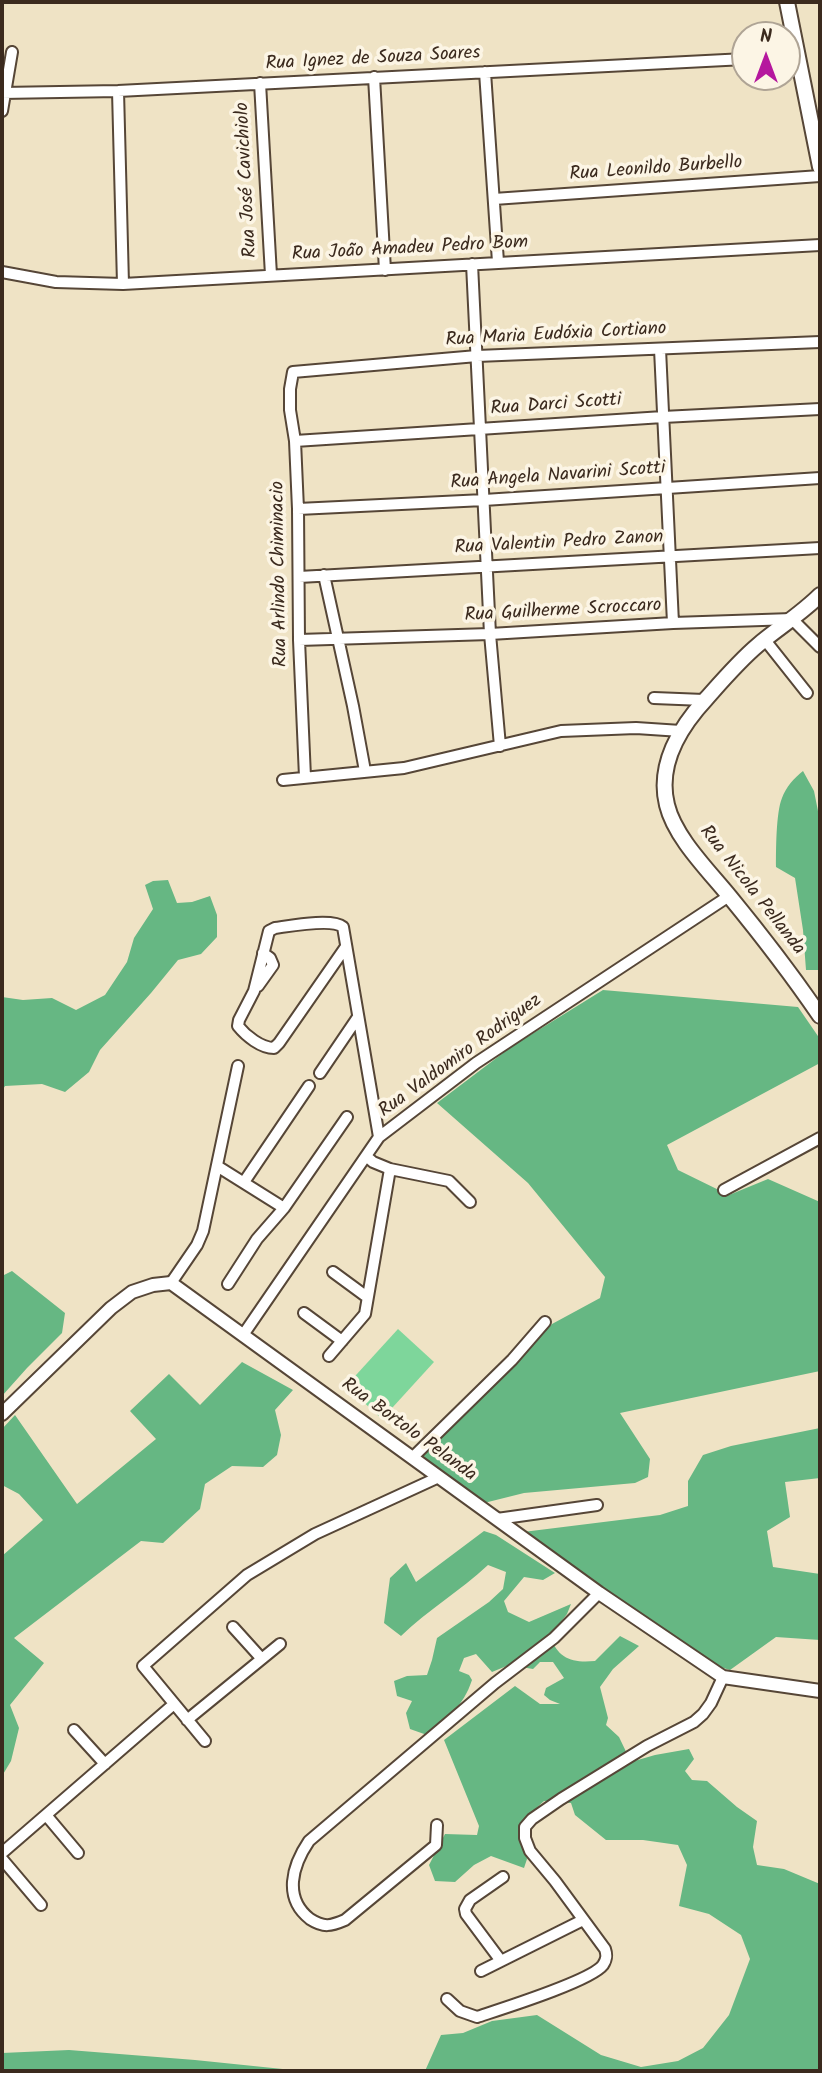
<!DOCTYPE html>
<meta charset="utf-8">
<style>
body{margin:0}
#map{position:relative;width:822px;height:2073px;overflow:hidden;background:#efe3c5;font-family:Kalam,sans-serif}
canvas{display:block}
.frame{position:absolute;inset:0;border:4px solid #3b2a1e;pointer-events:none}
.north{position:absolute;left:731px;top:21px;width:70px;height:70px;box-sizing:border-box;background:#fcf5e5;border:2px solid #afa495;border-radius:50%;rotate:0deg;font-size:19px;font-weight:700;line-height:28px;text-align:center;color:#3b2a1e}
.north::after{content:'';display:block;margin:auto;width:24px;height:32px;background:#b5179e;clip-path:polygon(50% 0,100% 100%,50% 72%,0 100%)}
</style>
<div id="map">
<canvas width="822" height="2073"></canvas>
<div class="frame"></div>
<div class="north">N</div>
</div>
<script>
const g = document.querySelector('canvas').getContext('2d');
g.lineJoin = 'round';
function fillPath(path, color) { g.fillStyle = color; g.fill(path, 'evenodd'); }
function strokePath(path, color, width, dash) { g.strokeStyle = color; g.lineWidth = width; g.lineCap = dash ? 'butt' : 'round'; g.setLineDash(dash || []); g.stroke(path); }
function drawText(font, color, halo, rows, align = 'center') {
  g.font = font + ' Kalam,sans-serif'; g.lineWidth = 7; g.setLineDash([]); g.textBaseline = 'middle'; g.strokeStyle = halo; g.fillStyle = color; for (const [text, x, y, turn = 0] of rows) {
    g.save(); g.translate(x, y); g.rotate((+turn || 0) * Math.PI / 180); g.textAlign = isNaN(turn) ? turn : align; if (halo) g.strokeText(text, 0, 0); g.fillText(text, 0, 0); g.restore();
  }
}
fillPath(new Path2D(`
 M 398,1329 L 434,1362 L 382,1419 L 346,1386 Z`), '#7ed69b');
fillPath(new Path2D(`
 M 803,771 L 814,791 L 820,821 L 820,970 L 806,970 L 803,930 L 795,878 L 776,867 C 776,851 776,812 782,798 C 786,787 794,778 803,771 Z
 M 168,880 L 177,903 L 192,902 L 210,896 L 217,915 L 217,937 L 201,954 L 178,960 L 151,993 L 100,1050 L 89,1072 L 65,1092 L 42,1084 L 5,1086 L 2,1091 L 2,997 L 23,1000 L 52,998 L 76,1010 L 105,995 L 127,962 L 134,938 L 153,909 L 145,885 L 153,881 Z
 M 603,990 L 798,1007 L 820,1039 L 820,1063 L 667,1145 L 678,1170 L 729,1195 L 768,1179 L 820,1202 L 820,1371 L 620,1413 L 650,1459 L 648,1477 L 635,1483 L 524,1493 L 484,1503 L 416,1457 L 552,1324 L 600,1298 L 605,1277 L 528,1183 L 437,1103 L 511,1047 Z
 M 12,1271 L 65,1313 L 62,1333 L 27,1368 L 2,1396 L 2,1276 Z
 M 242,1362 L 293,1390 L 275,1410 L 281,1435 L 277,1455 L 263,1467 L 232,1466 L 205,1484 L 200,1509 L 163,1543 L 141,1541 L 14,1638 L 44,1663 L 10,1705 L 19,1728 L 11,1761 L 2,1776 L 2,1556 L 43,1520 L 19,1494 L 2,1485 L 2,1429 L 15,1415 L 77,1504 L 156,1439 L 130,1411 L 169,1374 L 200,1405 Z
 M 820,1428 L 820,1478 L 785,1482 L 790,1517 L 767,1531 L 773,1567 L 820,1574 L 820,1640 L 776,1637 L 730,1670 L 704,1662 L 523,1532 L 660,1515 L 688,1506 L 688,1481 L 703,1455 L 731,1446 Z
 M 484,1531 L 496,1535 L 555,1573 L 543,1580 L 524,1577 L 504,1601 L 508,1612 L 529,1622 L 571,1604 L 567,1614 L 550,1636 C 558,1659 572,1663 595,1661 L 620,1636 L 639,1646 L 613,1669 L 600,1687 L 608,1718 L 606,1725 L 619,1737 L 631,1762 L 655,1755 L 689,1749 L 694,1759 L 685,1771 L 692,1780 L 707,1781 L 737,1807 L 757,1821 L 753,1847 L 757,1865 L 784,1869 L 820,1884 L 820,2071 L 425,2071 L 441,2035 L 463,2033 L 492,2021 L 537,2015 L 601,2055 L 641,2067 L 678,2061 L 703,2048 L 729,2015 L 750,1959 L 741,1935 L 709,1914 L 679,1906 L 687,1865 L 678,1845 L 643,1840 L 606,1840 L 575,1815 L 571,1803 L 544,1801 L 520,1823 L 527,1859 L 524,1868 L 491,1856 L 474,1865 L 455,1882 L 435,1881 L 429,1865 L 445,1834 L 477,1835 L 479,1826 L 444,1740 L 515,1686 L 540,1704 L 560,1704 L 550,1700 L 544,1695 L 546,1688 L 564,1678 L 553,1662 L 540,1662 L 533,1669 L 509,1665 L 492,1672 L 476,1654 L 464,1658 L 459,1671 L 469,1675 L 472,1680 C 463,1707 448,1717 427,1735 L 410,1729 L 406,1713 L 412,1701 L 397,1696 L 394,1681 L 407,1676 L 427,1675 L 432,1660 L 437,1638 L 489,1602 L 503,1589 L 506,1572 L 488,1565 C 460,1591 428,1610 401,1636 L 384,1623 L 390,1578 L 406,1563 L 416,1582 Z
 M 69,2050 L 195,2060 L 302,2071 L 2,2071 L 2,2053 Z`), '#66b783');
const minor = new Path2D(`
 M 485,72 L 498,262
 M 374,77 L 385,270
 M 260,83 L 271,275
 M 118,91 L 123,284
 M 2,93 L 118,91 L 745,59
 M 2,111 L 12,52
 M 494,199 L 820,176
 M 472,264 L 490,634 L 500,746
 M 2,272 L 56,282 L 123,284 L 820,245
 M 660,349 L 673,623
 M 295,441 L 663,417 L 820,409
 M 298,509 L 484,500 L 820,478
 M 324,575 L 353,706 L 365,771
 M 299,577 L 820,548
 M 299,640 L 490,634 L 673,623 L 792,619 L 820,647
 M 765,640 L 807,693
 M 654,698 L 704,700
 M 305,777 L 299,640 L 298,509 L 295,441 L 290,410 L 290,389 L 293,372 L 477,356 L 820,342
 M 283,780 L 404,768 L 561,731 L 636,728 L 681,731
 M 345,948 L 279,1043 L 274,1048 C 261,1048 246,1036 238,1026 L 239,1020 L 254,991 L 269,931 L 275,928 C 290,926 332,918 343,927 L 379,1137
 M 258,986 L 273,965 L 270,958 L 263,953
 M 320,1073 L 358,1017
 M 217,1166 L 284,1208
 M 390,1169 L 449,1181 L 470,1202
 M 244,1182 L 309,1086
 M 724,1190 L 820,1138
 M 333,1272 L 367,1297
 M 171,1283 L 197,1245 L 203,1231 L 238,1066
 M 228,1284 L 257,1239 L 284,1208 L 347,1117
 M 304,1313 L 342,1341
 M 243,1335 L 379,1137 L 476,1063 L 729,896
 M 329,1356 L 365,1314 L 390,1169 L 373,1162 L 366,1156
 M 412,1458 L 512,1360 L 545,1322
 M 497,1519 L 597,1505
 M 233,1627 L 261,1658
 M 187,1720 L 280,1644
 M 74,1730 L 105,1764
 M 205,1741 L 143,1666 L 247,1575 L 315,1534 L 439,1477
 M 46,1815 L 78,1853
 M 437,1825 L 436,1845 L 345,1920 C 331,1926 324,1928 310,1919 C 283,1898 292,1866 309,1841 L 495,1683 L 554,1638 L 599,1593
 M 2,1853 L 174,1704
 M 2,1859 L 41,1905
 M 501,1961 L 466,1914 L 465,1909 L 470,1900 L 503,1877
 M 481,1971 L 583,1920
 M 447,1999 L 460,2011 L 477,2017 C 501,2009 591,1981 603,1965 C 607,1959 607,1955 605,1949 L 555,1881 L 530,1851 L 525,1838 L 525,1827 L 532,1819 L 561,1799 L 647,1746 L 694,1722 L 703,1714 L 711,1703 L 723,1677`);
const tertiary = new Path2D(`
 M 2,1414 L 111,1308 L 132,1292 L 153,1285 L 171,1283 L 599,1593 L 723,1677 L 820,1691`);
const secondary = new Path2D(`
 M 787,2 L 820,167
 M 820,595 C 801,614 778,628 758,645 C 739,661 722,681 706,699 C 680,727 657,765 667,805 C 675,838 709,871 730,897 C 762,936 792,975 820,1016`);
strokePath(minor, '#564637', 14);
strokePath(tertiary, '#564637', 16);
strokePath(secondary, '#564637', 18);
strokePath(minor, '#fff', 10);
strokePath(tertiary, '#fff', 12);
strokePath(secondary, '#fff', 14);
drawText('19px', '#3b2a1e', '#fcf5e5', [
 ["Rua Ignez de Souza Soares",373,60,-3],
 ["Rua Leonildo Burbello",656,170,-4],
 ["Rua José Cavichiolo",248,180,-93],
 ["Rua João Amadeu Pedro Bom",410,250,-3],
 ["Rua Maria Eudóxia Cortiano",556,336,-3],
 ["Rua Darci Scotti",556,406,-4],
 ["Rua Angela Navarini Scotti",558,477,-4],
 ["Rua Valentin Pedro Zanon",559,544,-3],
 ["Rua Arlindo Chiminacio",281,574,-91],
 ["Rua Guilherme Scroccaro",563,612,-3],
 ["Rua Nicola Pellanda",751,891,52],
 ["Rua Valdomiro Rodriguez",461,1057,-36],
 ["Rua Bortolo Pelanda",408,1431,36]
]);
</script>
